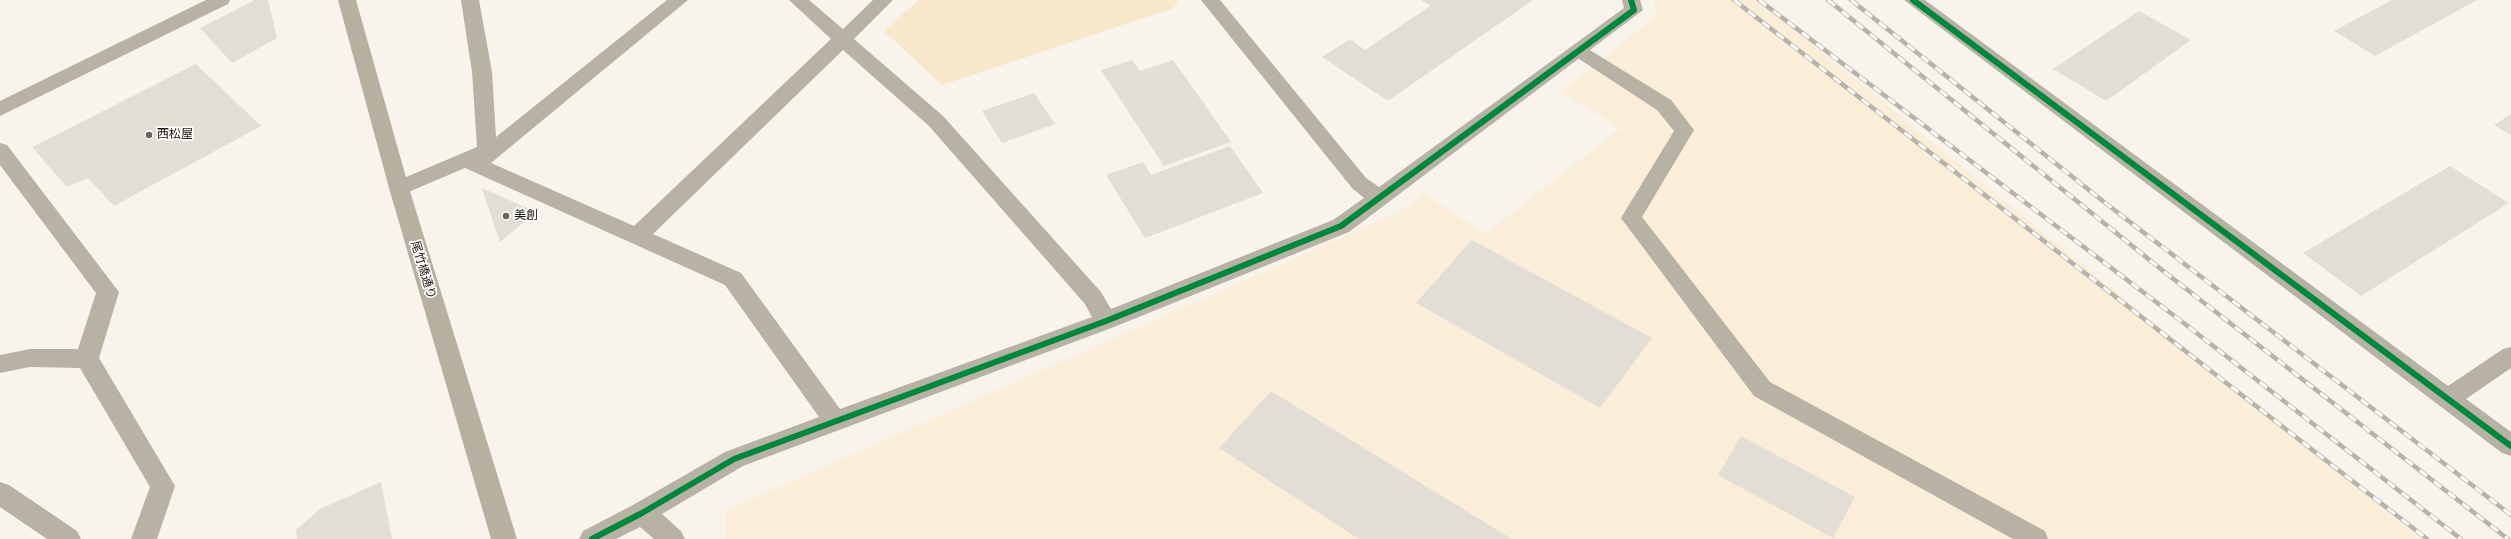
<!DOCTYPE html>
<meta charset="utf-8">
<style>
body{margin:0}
canvas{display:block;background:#f8f4ec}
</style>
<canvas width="2511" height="539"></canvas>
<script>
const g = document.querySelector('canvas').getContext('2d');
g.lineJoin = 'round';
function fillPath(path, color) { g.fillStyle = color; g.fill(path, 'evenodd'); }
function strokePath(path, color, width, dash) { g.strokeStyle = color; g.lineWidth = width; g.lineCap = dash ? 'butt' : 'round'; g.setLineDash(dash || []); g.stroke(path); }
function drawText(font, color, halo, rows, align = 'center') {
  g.font = font + ' "Open Sans","Noto Sans JP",sans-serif'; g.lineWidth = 3.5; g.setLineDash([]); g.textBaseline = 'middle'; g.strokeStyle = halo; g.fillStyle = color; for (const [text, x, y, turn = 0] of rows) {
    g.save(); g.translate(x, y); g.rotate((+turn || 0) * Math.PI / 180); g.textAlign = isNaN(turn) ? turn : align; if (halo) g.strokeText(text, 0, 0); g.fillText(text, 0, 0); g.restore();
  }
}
fillPath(new Path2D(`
 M 1654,0 L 1758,0 L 2420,539 L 725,539 L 725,511 L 1399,212 L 1425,194 L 1485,234 L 1621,128 L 1561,92 L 1657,15 Z`), '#faeed8');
fillPath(new Path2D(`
 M 919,0 L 1178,0 L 1174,8 L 942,85 L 884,31 Z`), '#f8e7c8');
fillPath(new Path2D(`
 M 255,0 L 268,0 L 277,38 L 232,63 L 200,28 Z
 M 1421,0 L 1533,0 L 1388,101 L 1322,57 L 1350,39 L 1365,50 L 1430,6 Z
 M 2392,0 L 2477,0 L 2375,56 L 2334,31 Z
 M 2139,11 L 2191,40 L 2106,101 L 2053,69 Z
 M 1132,60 L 1140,71 L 1173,60 L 1231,142 L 1164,166 L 1101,70 Z
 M 196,64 L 261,126 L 114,206 L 88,178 L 67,187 L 32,147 Z
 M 1034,93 L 1055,124 L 1002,143 L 982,111 Z
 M 2511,114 L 2511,135 L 2494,125 Z
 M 1230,146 L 1263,193 L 1145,238 L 1106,175 L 1143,162 L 1151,175 Z
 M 2450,166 L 2509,203 L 2361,296 L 2303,253 Z
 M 482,188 L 536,212 L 500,242 Z
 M 1472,240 L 1652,338 L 1600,408 L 1416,303 Z
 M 1271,391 L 1512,539 L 1359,539 L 1219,448 Z
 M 1741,436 L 1855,497 L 1833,538 L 1718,475 Z
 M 381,482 L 392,539 L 297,539 L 296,530 L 320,509 Z`), '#e2ddd5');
fillPath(new Path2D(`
 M 1579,45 L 1585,47 L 1671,100 L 1694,130 L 1642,217 L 1770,382 L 2045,531 L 2048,539 L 2013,539 L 1754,396 L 1621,218 L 1674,131 L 1657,110 L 1573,55 L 1570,51 L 1573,47 Z`), '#b8b2a5');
fillPath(new Path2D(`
 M 206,0 L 230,0 L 228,4 L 0,116 L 0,101 Z
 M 461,0 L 479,0 L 492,72 L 496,137 L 667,0 L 688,0 L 491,163 L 634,226 L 831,39 L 789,0 L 809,0 L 843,29 L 873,0 L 893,0 L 854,39 L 943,116 L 1101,292 L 1111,309 L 1333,220 L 1364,198 L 1352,188 L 1201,0 L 1220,0 L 1366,178 L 1379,187 L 1624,8 L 1622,0 L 1640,0 L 1643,10 L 1349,232 L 1114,327 L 743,466 L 662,514 L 681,531 L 685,539 L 654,539 L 640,527 L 616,539 L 579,539 L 583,531 L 633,505 L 725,452 L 819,417 L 725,285 L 465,168 L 406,193 L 399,196 L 392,193 L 389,188 L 392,183 L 477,147 L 472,72 ZM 843,50 L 929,126 L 1085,304 L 1092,317 L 840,409 L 741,273 L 653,234 Z
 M 1904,0 L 1925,0 L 2448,386 L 2503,349 L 2511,347 L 2511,368 L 2466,399 L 2511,432 L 2511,456 L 2502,453 Z
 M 0,143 L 7,145 L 119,292 L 99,358 L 175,486 L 157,539 L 131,539 L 150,487 L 80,368 L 30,367 L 0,373 L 0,355 L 30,349 L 78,349 L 96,293 L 0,165 Z
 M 0,482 L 9,485 L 77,531 L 81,539 L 47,539 L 0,507 Z`), '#b8b2a5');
fillPath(new Path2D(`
 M 338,0 L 356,0 L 409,188 L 517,539 L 491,539 L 389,188 Z`), '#b7b0a1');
const rail = new Path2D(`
 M 1734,0 L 2427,539
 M 1759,0 L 2185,324 L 2461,539
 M 1828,0 L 2167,274 L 2508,539
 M 1851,0 L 2104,202 L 2511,515`);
strokePath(rail, '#b7b3a9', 4.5);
strokePath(rail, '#fff', 3, [9]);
strokePath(new Path2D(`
 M 1913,0 L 2511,446
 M 592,539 L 642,513 L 734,459 L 1106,321 L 1341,226 L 1634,10 L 1631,0`), '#00873e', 6);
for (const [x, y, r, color] of [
 [149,135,4,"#69645c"],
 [506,216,4,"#69645c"]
]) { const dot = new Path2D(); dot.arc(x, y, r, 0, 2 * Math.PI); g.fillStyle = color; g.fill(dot); strokePath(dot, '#fff', 1.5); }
drawText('12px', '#1c170e', '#fff', [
 ["西松屋",157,135],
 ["美創",514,216]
], 'left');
drawText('12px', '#1c170e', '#fff', [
 ["尾竹橋通り",423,270,73]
]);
</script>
